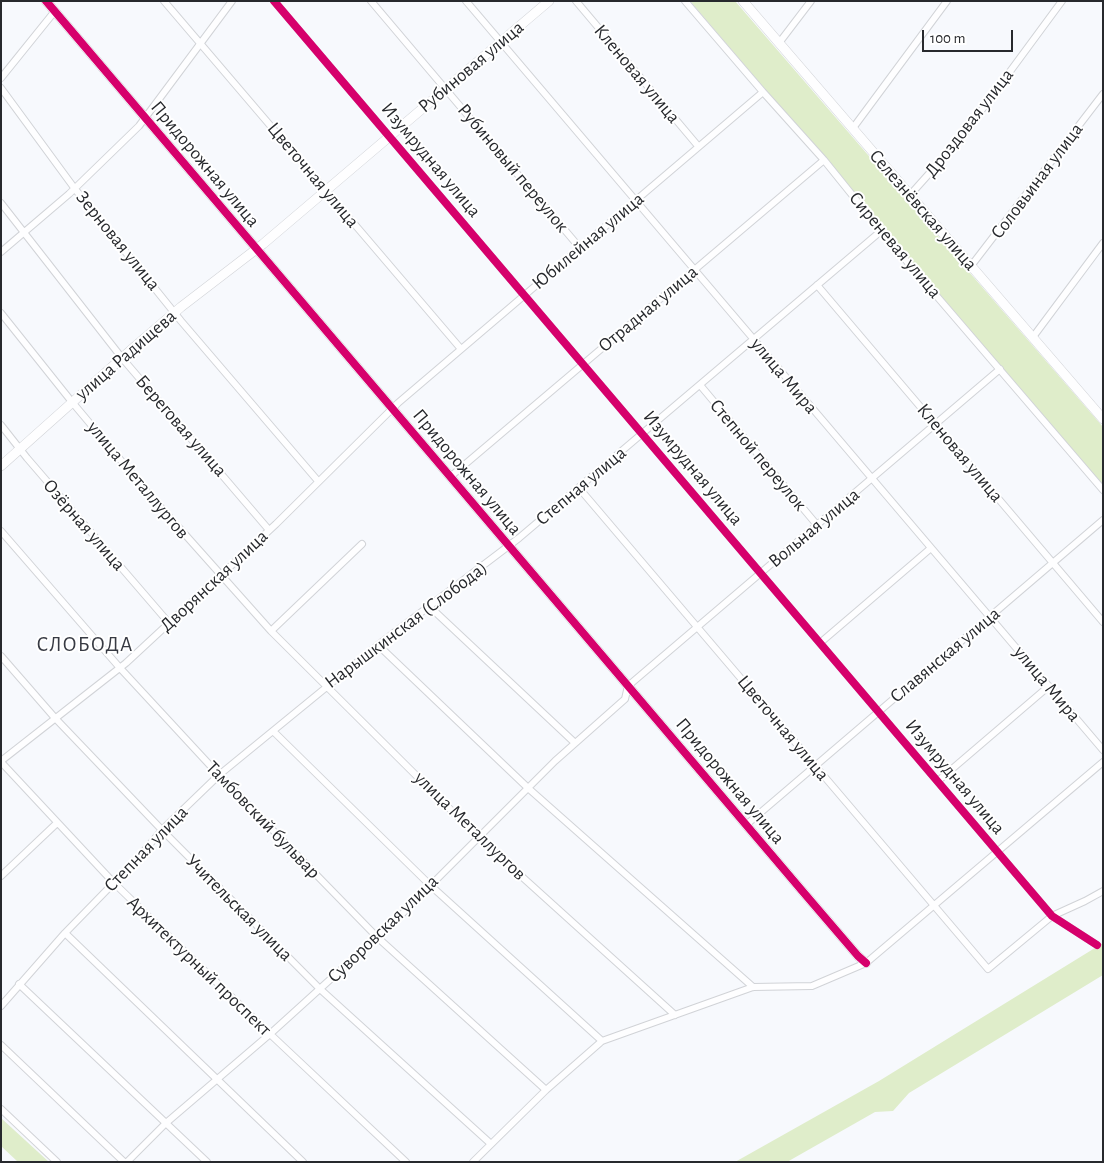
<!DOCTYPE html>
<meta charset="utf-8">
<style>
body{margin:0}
#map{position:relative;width:1104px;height:1163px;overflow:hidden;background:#f7f9fd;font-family:"Alegreya Sans",sans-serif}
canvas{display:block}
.frame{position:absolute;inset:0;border:2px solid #27292d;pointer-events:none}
.scale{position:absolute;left:922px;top:30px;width:91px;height:22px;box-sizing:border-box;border:2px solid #27292d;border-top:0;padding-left:6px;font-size:15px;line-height:18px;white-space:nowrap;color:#27292d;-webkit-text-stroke:4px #fff;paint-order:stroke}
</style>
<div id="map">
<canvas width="1104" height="1163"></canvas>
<div class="frame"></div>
<div class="scale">100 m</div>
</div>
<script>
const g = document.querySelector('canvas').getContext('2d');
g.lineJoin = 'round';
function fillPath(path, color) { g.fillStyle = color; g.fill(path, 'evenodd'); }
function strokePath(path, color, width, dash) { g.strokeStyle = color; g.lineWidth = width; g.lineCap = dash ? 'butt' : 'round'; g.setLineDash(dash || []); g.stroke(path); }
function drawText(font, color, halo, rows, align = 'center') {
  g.font = font + ' "Alegreya Sans",sans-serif'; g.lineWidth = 4; g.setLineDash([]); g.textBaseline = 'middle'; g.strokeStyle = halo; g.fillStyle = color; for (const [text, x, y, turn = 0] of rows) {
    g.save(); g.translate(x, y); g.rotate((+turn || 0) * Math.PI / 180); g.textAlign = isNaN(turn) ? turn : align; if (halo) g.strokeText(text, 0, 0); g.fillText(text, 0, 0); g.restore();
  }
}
fillPath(new Path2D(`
 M 690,1 L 735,1 L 1103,427 L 1103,486 Z
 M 1103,943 L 1103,975 L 909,1093 L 893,1111 L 875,1112 L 787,1162 L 735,1162 L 879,1081 Z
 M 1,1118 L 49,1162 L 18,1162 L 1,1146 Z`), '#dfedca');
const street = new Path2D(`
 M 164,1 L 461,349
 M 274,1 L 1052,916 L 1097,945
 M 371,1 L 580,248
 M 466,1 L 1103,750
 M 576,1 L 698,146
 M 685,1 L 763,92 L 824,160 L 886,237 L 1103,490
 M 779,43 L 811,1
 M 1,78 L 55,11
 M 1,88 L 75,189 L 181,321 L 318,481
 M 853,128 L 947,1
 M 910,195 L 961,138 L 1062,1
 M 1,203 L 122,358 L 269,530
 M 1,252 L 69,194 L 139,126 L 232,1
 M 971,266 L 1103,94
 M 817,285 L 1103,622
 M 1,313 L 72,402 L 149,494 L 271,631 L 362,544
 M 1033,337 L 1103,243
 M 700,385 L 817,525
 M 1,425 L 27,458 L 169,623
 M 450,477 L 824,160
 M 579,488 L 988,969 L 1052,916 L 1085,901 L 1103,891
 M 1,531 L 120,668 L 219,775 L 377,937 L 546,1090
 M 430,607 L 575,743
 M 271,631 L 478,837 L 675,1015
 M 820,643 L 931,548
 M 378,645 L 528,788 L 753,987
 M 1,656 L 55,718 L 162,830 L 320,989 L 491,1144
 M 273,731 L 430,885 L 602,1041
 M 1,761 L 126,663 L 276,524 L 398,403 L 763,92
 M 1,762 L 113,882 L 270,1034 L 406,1162
 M 938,781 L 1049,686
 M 746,825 L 1103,520
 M 1,876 L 57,823
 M 65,933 L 303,1162
 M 19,984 L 207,1162
 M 1,1006 L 65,933 L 138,858 L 162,830 L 219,775 L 378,645 L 519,538 L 881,231
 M 1,1045 L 124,1162
 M 1,1109 L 57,1162
 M 127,1162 L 166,1123 L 270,1034 L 398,918 L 555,761 L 625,699 L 628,686 L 1000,369
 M 473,1162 L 546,1090 L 602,1041 L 753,987 L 812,986 L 866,963 L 1103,762`);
const secondary = new Path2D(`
 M 46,1 L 804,893 L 858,956 L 866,963
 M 743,1 L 1103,419
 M 1,466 L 132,349 L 181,307 L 263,244 L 549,1`);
strokePath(street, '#d1d3d7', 8);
strokePath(secondary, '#d1d3d7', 10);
strokePath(street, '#fefeff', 6);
strokePath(secondary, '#fefeff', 9);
strokePath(new Path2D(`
 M 46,1 L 804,893 L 858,956 L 866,963
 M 274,1 L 1052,916 L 1097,945`), '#d6006c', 8);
drawText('19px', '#27292d', '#fff', [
 ["Рубиновая улица",471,67,-40],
 ["Кленовая улица",637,74,50],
 ["Дроздовая улица",969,123,-52],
 ["Изумрудная улица",431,160,50],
 ["Придорожная улица",205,164,50],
 ["Рубиновый переулок",513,168,50],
 ["Цветочная улица",313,175,50],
 ["Соловьиная улица",1037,181,-53],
 ["Селезнёвская улица",923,210,49],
 ["Зерновая улица",118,241,51],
 ["Юбилейная улица",588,241,-40],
 ["Сиреневая улица",895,245,50],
 ["Отрадная улица",648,309,-40],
 ["улица Радищева",126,355,-41],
 ["улица Мира",784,376,50],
 ["Береговая улица",181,426,49],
 ["Кленовая улица",960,453,50],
 ["Степной переулок",758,455,50],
 ["Изумрудная улица",693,468,50],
 ["Придорожная улица",467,472,50],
 ["улица Металлургов",138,480,50],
 ["Степная улица",581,486,-40],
 ["Озёрная улица",84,525,49],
 ["Вольная улица",814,528,-40],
 ["Дворянская улица",214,581,-43],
 ["Нарышкинская (Слобода)",406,625,-37],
 ["Славянская улица",945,655,-40],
 ["улица Мира",1047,684,50],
 ["Цветочная улица",783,728,50],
 ["Изумрудная улица",955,777,50],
 ["Придорожная улица",730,781,50],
 ["Тамбовский бульвар",263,820,46],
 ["улица Металлургов",470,826,44],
 ["Степная улица",146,849,-46],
 ["Учительская улица",239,908,45],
 ["Суворовская улица",383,929,-44],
 ["Архитектурный проспект",199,966,44]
]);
g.letterSpacing = '1px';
drawText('21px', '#373a43', '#fff', [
 ["СЛОБОДА",85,645]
]);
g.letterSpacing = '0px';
</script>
